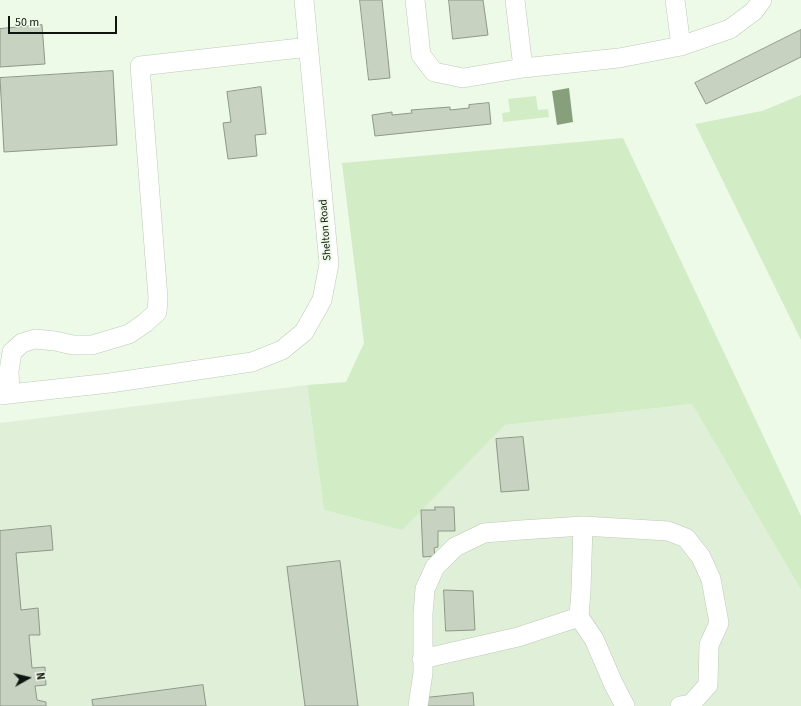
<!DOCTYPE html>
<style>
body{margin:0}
#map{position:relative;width:801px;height:706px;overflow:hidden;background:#eefae8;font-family:"Source Sans 3",sans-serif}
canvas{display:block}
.north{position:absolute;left:8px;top:658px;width:40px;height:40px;-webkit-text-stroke:3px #eefae8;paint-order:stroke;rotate:82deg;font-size:11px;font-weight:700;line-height:16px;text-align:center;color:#10140e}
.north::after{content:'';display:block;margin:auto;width:14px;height:18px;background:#10140e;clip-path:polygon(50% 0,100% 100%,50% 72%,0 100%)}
.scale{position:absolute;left:8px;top:16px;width:109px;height:18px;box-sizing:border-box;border:2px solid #10140e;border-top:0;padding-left:5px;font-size:12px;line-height:14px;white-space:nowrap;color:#10140e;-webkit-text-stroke:3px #eefae8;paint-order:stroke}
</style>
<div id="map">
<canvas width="801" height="706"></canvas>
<div class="north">N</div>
<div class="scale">50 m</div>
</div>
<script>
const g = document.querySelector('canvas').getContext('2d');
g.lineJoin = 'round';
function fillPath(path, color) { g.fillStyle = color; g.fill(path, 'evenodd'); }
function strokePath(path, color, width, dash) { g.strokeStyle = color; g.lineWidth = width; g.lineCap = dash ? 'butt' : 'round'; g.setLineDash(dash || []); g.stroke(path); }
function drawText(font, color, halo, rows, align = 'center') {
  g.font = font + ' "Source Sans 3",sans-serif'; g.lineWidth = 4; g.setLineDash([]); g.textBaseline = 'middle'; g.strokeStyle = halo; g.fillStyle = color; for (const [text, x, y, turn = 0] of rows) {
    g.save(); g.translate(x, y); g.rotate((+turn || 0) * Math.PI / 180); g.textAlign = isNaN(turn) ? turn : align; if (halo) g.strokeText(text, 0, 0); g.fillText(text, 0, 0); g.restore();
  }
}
fillPath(new Path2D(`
 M 307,385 L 324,510 L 402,529 L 505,425 L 692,404 L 801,590 L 801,706 L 0,706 L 0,423 Z`), '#e0f0d8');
fillPath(new Path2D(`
 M 801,95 L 801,340 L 695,124 L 762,111 Z
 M 536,96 L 538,110 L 548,109 L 549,117 L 503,122 L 502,113 L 510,112 L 508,99 Z
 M 623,138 L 801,516 L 801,590 L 692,404 L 505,425 L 402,530 L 324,510 L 307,385 L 346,382 L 364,343 L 342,163 Z`), '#d2ecc6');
fillPath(new Path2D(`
 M 569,88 L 573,122 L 557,125 L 552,91 Z`), '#87a07b');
const building = new Path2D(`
 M 360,0 L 382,0 L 390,78 L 369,80 Z
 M 449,0 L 483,0 L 488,35 L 453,39 Z
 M 42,25 L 45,64 L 0,67 L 0,29 Z
 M 801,30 L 801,57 L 706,104 L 695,83 Z
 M 113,71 L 117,145 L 4,152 L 0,78 Z
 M 261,87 L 266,134 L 255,135 L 257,156 L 228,159 L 223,123 L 231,122 L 227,92 Z
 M 489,103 L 491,124 L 375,136 L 372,115 L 392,112 L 392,115 L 412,113 L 411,110 L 450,107 L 450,110 L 469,108 L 469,105 Z
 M 523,437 L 529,490 L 501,492 L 496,439 Z
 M 435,507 L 454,507 L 455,531 L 438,531 L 438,547 L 434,548 L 435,556 L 423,557 L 421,510 L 435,510 Z
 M 51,526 L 53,550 L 16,553 L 21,610 L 38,608 L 40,635 L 29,635 L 32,668 L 45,667 L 46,685 L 35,686 L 37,700 L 46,702 L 46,706 L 0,706 L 0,531 Z
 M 340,561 L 358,706 L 305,706 L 287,567 Z
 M 444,590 L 473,591 L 475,630 L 446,631 Z
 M 203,685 L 206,706 L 93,706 L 92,700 Z
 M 473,693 L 474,706 L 425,706 L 425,698 Z`);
fillPath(building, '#c7d2c1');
strokePath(building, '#8d9888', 1);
const minor = new Path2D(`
 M 415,0 L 421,55 L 434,72 L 463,78 L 523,68 L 619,58 L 681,46
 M 515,0 L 523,68
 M 675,0 L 681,46 L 730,29 L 754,11 L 762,0
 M 10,394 L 9,371 L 12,352 L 22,343 L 35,339 L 55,341 L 73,345 L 92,345 L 129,334 L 145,323 L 157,312 L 158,298 L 140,66 L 309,47
 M 0,395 L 110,383 L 252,362 L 282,350 L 304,332 L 322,300 L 329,264 L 304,0
 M 583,526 L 581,590 L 579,617 L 594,639 L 613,683 L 625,706
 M 422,659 L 518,637 L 579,617
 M 418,706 L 423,673 L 423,614 L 425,589 L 435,567 L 455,547 L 484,533 L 521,530 L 583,526 L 668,531 L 686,538 L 701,557 L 711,579 L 719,623 L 709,645 L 708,685 L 691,704 L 680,706`);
strokePath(minor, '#bdc9b8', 20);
strokePath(minor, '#fff', 19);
drawText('11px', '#10140e', '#eefae8', [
 ["Shelton Road",326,230,-94]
]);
</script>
